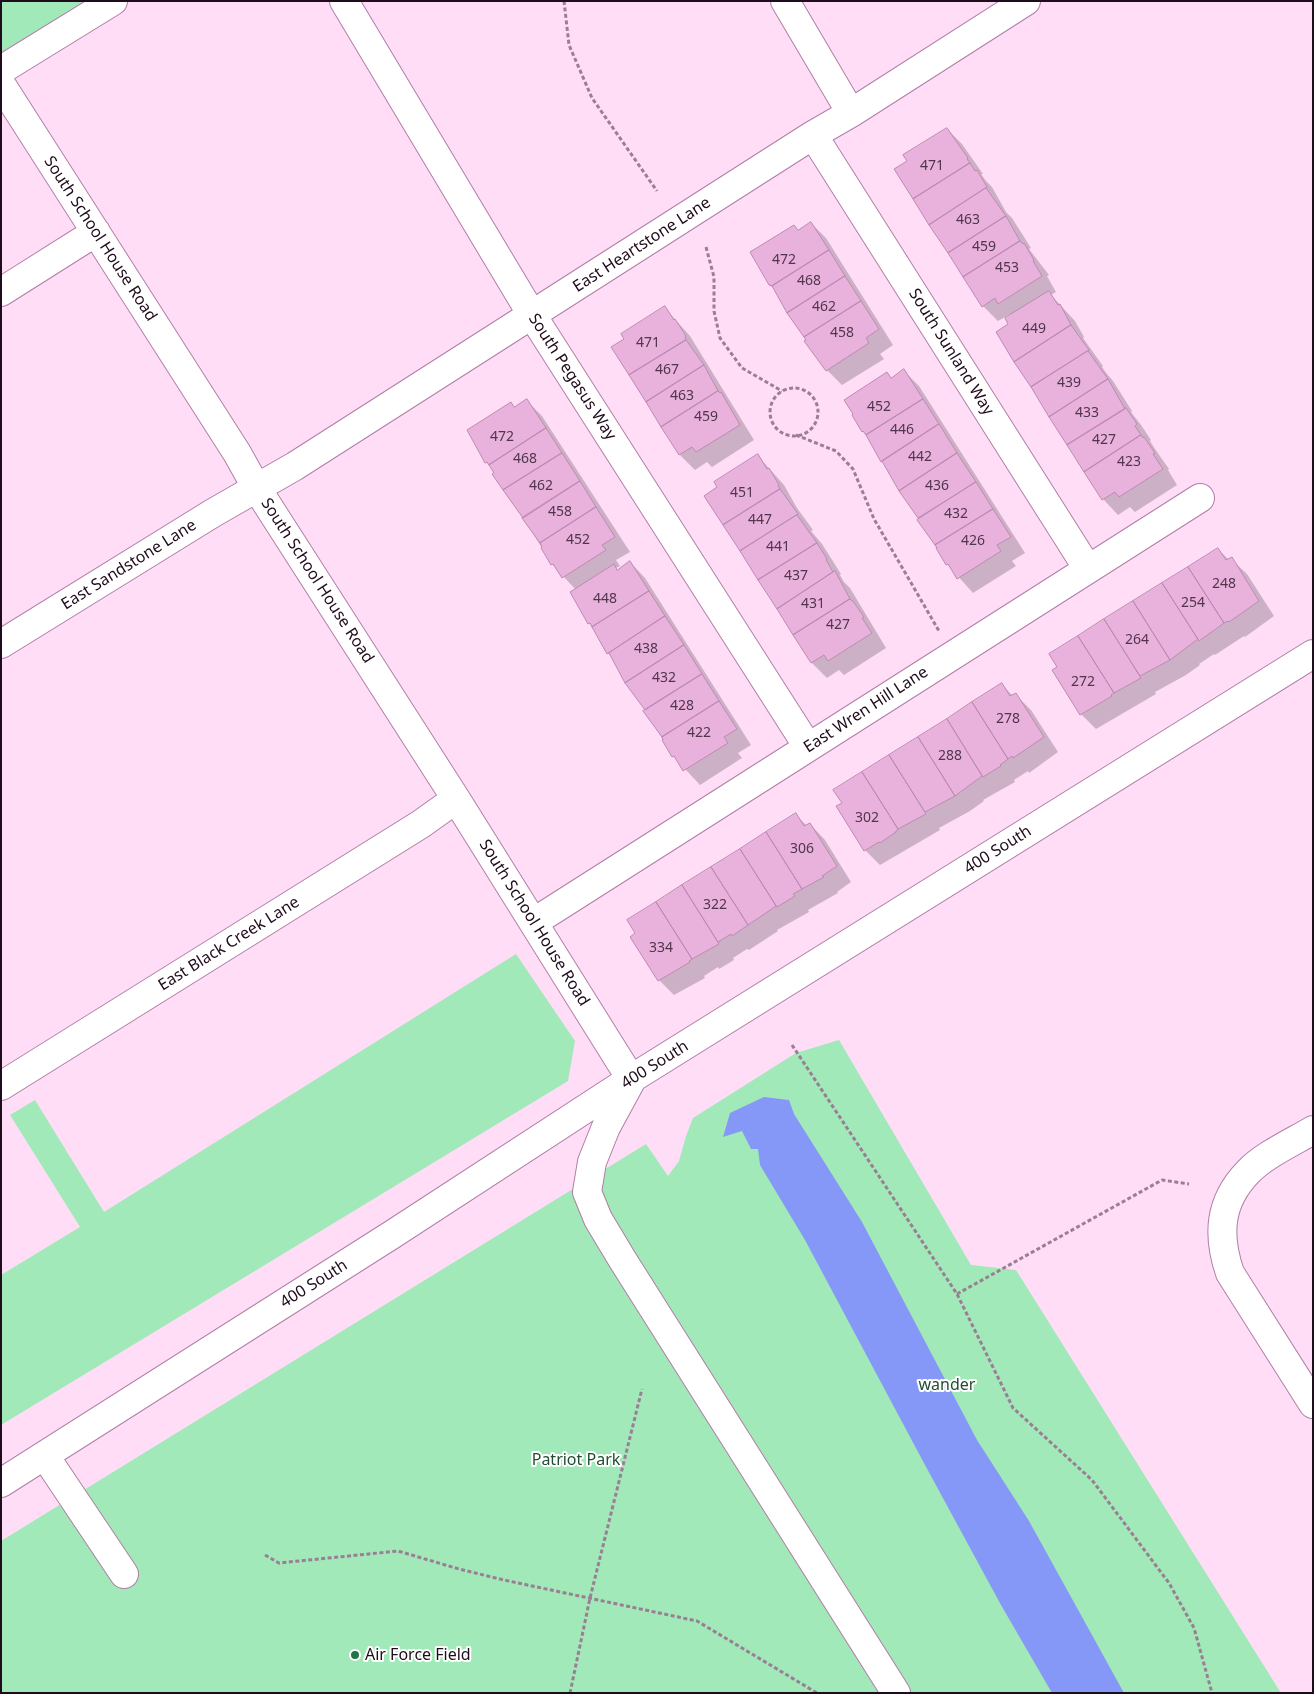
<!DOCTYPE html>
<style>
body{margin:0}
#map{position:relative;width:1314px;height:1694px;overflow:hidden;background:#ffddf7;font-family:"Noto Sans",sans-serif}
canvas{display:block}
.frame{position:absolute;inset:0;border:2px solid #1e0b1b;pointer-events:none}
</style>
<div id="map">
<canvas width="1314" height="1694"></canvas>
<div class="frame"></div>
</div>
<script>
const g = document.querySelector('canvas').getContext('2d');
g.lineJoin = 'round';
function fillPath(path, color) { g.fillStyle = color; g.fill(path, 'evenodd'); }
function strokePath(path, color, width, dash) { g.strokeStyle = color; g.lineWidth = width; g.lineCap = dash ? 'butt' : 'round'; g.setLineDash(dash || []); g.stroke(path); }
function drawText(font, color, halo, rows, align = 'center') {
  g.font = font + ' "Noto Sans",sans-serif'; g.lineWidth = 4; g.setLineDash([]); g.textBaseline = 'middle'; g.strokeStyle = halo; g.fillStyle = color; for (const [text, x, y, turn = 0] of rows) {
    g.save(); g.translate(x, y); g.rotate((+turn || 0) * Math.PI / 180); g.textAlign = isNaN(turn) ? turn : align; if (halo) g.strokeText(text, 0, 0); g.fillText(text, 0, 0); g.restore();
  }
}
fillPath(new Path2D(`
 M 1,1 L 113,1 L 1,70 Z
 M 516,954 L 575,1041 L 568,1081 L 1,1425 L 1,1275 L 80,1227 L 10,1115 L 35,1100 L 104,1212 Z
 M 839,1040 L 971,1265 L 1016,1270 L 1281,1693 L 1,1693 L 1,1541 L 646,1144 L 668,1176 L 679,1161 L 686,1136 L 693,1118 L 796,1053 Z`), '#a1e9b8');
fillPath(new Path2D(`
 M 764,1097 L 789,1100 L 794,1114 L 862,1222 L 977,1440 L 1029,1521 L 1124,1693 L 1052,1693 L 1001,1605 L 925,1465 L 805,1240 L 760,1165 L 758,1149 L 751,1149 L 742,1131 L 723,1137 L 730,1113 Z`), '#8698f7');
fillPath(new Path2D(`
 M 947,129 L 962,144 L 983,174 L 981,174 L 986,181 L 992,187 L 1006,212 L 1012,218 L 1031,248 L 1029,249 L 1049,275 L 1047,276 L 1056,292 L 1051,295 L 1075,321 L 1084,337 L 1083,338 L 1103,366 L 1102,367 L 1107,374 L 1113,381 L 1132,411 L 1131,412 L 1141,425 L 1151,440 L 1150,441 L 1155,449 L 1169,469 L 1168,470 L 1177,485 L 1135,512 L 1130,507 L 1118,515 L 1103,499 L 997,332 L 1010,324 L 1012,316 L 1010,314 L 998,321 L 983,306 L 896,169 L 908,161 Z
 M 811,223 L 826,238 L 893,345 L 880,354 L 884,359 L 842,385 L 827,370 L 787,312 L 778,297 L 780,296 L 776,290 L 770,284 L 799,231 Z
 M 664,307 L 690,336 L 754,440 L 712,467 L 707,462 L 695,470 L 680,455 L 612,348 L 626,339 Z
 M 904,371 L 919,386 L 1025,553 L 1012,561 L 1016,566 L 973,593 L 947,564 L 888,467 L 882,461 L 869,437 L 863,431 L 845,400 L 887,374 L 892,378 Z
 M 527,401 L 542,416 L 630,552 L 616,560 L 620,566 L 616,568 L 618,570 L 630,562 L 645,578 L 751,745 L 738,753 L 742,758 L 700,785 L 673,756 L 614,659 L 608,653 L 595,629 L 589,623 L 572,592 L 576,590 L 552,564 L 492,468 L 486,462 L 515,408 Z
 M 758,456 L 784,485 L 797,508 L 813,530 L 811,531 L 822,544 L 841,574 L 840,575 L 844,582 L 850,588 L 886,648 L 844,675 L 839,670 L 827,678 L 812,663 L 706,496 Z
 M 1218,549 L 1229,560 L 1231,559 L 1247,574 L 1274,616 L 1245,637 L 1244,636 L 1215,655 L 1214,654 L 1199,664 L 1200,665 L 1186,675 L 1155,692 L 1156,694 L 1096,729 L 1081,714 L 1059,668 L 1051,655 Z
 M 1002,685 L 1013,696 L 1016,695 L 1031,710 L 1058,752 L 1029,773 L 1028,771 L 1014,780 L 1015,782 L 983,800 L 984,801 L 970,811 L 939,828 L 940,830 L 880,865 L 865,850 L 843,804 L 835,791 Z
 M 796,815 L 807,826 L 810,824 L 825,840 L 851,882 L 837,892 L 838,893 L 808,910 L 809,912 L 777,930 L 778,931 L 749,950 L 747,949 L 733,958 L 734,960 L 719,969 L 718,967 L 704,976 L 705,978 L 674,995 L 659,980 L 637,934 L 629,921 Z`), '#0003');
const building = new Path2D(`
 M 947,128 L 968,158 L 967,159 L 970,163 L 913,199 L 894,169 L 907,161 L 903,155 Z
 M 970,163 L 975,171 L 977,170 L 987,187 L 929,225 L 913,199 Z
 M 986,188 L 1006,216 L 948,253 L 929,225 Z
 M 1006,216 L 1020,241 L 963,277 L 948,253 Z
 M 811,222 L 829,250 L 772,286 L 769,285 L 750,252 L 794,225 L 798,230 Z
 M 1020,241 L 1023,244 L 1024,243 L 1034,260 L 1033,261 L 1042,276 L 998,304 L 995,298 L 982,307 L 963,277 Z
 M 829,250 L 845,276 L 787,313 L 772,286 Z
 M 845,276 L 861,301 L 804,337 L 787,313 Z
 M 1049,291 L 1058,305 L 1060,304 L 1071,325 L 1014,362 L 996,332 L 1008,324 L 1005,318 Z
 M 861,301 L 879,329 L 866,338 L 869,343 L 826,371 L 804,341 L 806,340 L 804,337 Z
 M 665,306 L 674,320 L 675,319 L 686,336 L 685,337 L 686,340 L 629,375 L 611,347 L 624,339 L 621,334 Z
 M 1071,325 L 1089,350 L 1031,387 L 1014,362 Z
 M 686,340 L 704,365 L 646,402 L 629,375 Z
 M 1088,351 L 1108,379 L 1049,417 L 1031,387 Z
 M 704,365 L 718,391 L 661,427 L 646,402 Z
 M 904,369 L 923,399 L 866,435 L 863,431 L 862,432 L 852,415 L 853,414 L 844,400 L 887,372 L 891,378 Z
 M 1108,379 L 1125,409 L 1067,445 L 1049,417 Z
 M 718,391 L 720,393 L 721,392 L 740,425 L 696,452 L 692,447 L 679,455 L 661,427 Z
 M 527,399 L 546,428 L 489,465 L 487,462 L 485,463 L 467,430 L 511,402 L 514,407 Z
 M 923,399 L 939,424 L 881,462 L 866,435 Z
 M 1126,408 L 1137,424 L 1135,426 L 1141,435 L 1084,472 L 1067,445 Z
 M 939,424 L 957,453 L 899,491 L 882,461 Z
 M 546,428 L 562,453 L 503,490 L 492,474 L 494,473 L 489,465 Z
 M 1141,435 L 1143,438 L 1144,437 L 1155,453 L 1153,454 L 1163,469 L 1119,497 L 1115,492 L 1102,500 L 1084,472 Z
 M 562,453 L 580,481 L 523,518 L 503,490 Z
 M 957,453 L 976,482 L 918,518 L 899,491 Z
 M 758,454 L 767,469 L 769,468 L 779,485 L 778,485 L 780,489 L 723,525 L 704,496 L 717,487 L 714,482 Z
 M 580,481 L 596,507 L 540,543 L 522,518 Z
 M 976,482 L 993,509 L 935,545 L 917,520 Z
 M 780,489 L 798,514 L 740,551 L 723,525 Z
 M 596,507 L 615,537 L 602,545 L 606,550 L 562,578 L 553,564 L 551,565 L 541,548 L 542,547 L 540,543 Z
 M 993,509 L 1011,537 L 997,545 L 1001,551 L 957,579 L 948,564 L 946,565 L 936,548 L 937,548 L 935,545 Z
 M 797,515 L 817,543 L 758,580 L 740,551 Z
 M 817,543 L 827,559 L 826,560 L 833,572 L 777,609 L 758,580 Z
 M 1218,548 L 1226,560 L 1232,557 L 1259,601 L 1229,622 L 1228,621 L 1224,623 L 1188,567 Z
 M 630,561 L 649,591 L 592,627 L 590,623 L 588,624 L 570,592 L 614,564 L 617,570 Z
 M 1188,567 L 1224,623 L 1199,641 L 1162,583 Z
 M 835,571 L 850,599 L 793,635 L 777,609 Z
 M 1162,583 L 1198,639 L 1170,660 L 1133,601 Z
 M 649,591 L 665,616 L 607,654 L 592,627 Z
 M 850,599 L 852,601 L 853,601 L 864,617 L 862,618 L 872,633 L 828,661 L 824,655 L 811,663 L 793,635 Z
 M 1133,601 L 1170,660 L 1140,676 L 1104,619 Z
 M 665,616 L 684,645 L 625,683 L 609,653 Z
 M 1104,619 L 1141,678 L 1114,693 L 1078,636 Z
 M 1078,636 L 1114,693 L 1111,695 L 1112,696 L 1080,715 L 1052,670 L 1057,667 L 1049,654 Z
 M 684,645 L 702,674 L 645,710 L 625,683 Z
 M 702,674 L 719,701 L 662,737 L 643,711 Z
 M 1002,683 L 1010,696 L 1016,693 L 1044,737 L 1013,758 L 1012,756 L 1008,759 L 972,702 Z
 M 719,701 L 737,729 L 724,737 L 728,743 L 683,771 L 674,756 L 672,757 L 662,740 L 663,740 L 662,737 Z
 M 972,702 L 1008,759 L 1000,765 L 1001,766 L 983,777 L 947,719 Z
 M 947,719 L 982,776 L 955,796 L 918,737 Z
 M 918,737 L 955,796 L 925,812 L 889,755 Z
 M 889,755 L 926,814 L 898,829 L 862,772 Z
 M 862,772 L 898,829 L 896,831 L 896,832 L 880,843 L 879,842 L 864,851 L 836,806 L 842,803 L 833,790 Z
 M 796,813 L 804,826 L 810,823 L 837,866 L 822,876 L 824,877 L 802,889 L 766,832 Z
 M 766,832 L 802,889 L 793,894 L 795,896 L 777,907 L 740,849 Z
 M 740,849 L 776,906 L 748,925 L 711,867 Z
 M 711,867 L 748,925 L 732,936 L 731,934 L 718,942 L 682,885 Z
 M 682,885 L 719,944 L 692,959 L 656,902 Z
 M 656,902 L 692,959 L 689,961 L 690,962 L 658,981 L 630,937 L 635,933 L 627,920 Z`);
fillPath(building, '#e8b2dc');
strokePath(building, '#bd89b2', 1);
const minor = new Path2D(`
 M 344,1 L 532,315 L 808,747
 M 785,1 L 851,113
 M 1,70 L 113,1
 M 1,84 L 237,453 L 256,487 L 456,799 L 631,1079
 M 813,135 L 1088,569
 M 1,292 L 96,232
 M 1,644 L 213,513 L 295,466 L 813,135 L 851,113 L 1026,1
 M 534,922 L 1200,498
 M 631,1081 L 606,1127 L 592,1162 L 587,1192 L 598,1219 L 622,1259 L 896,1693
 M 1,1086 L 421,824 L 456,799
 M 1313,1130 C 1293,1142 1264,1155 1248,1172 C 1219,1202 1217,1235 1230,1273 L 1313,1404
 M 45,1456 L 124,1574
 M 1,1483 L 393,1234 L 631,1079 L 1313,654`);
strokePath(minor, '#b17ea6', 30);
strokePath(new Path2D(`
 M 564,1 L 569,45 L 592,98 L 657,191
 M 706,247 L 714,277 L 714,311 L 720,338 L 742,368 L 782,391
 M770 412a24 24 0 1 1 48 0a24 24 0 1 1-48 0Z
 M 796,435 L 836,451 L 853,469 L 874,519 L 939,631
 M 792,1045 L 957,1294 L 1013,1408 L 1092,1480 L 1169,1583 L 1194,1628 L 1212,1693
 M 957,1294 L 1162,1180 L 1189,1184
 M 265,1555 L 279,1563 L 398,1551 L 459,1569 L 504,1580 L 697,1621 L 817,1693
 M 570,1693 L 590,1598 L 642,1389`), '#9a7f94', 3, [4, 2.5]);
strokePath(minor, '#fff', 28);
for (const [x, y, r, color] of [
 [355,1655,5,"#237446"]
]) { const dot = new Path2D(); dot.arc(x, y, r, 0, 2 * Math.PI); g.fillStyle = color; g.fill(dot); strokePath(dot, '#fff', 2); }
drawText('14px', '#50354b', null, [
 ["471",932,166],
 ["463",968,220],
 ["459",984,247],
 ["472",784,260],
 ["453",1007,268],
 ["468",809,281],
 ["462",824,307],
 ["449",1034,329],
 ["458",842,333],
 ["471",648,343],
 ["467",667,370],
 ["439",1069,383],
 ["463",682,396],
 ["452",879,407],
 ["433",1087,413],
 ["459",706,417],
 ["446",902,430],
 ["472",502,437],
 ["427",1104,440],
 ["442",920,457],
 ["468",525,459],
 ["423",1129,462],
 ["462",541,486],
 ["436",937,486],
 ["451",742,493],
 ["458",560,512],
 ["432",956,514],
 ["447",760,520],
 ["452",578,540],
 ["426",973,541],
 ["441",778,547],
 ["437",796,576],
 ["248",1224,584],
 ["448",605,599],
 ["254",1193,603],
 ["431",813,604],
 ["427",838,625],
 ["264",1137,640],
 ["438",646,649],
 ["432",664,678],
 ["272",1083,682],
 ["428",682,706],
 ["278",1008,719],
 ["422",699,733],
 ["288",950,756],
 ["302",867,818],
 ["306",802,849],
 ["322",715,905],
 ["334",661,948]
]);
drawText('16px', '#1e0b1b', '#fff', [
 ["South School House Road",100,239,57],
 ["East Heartstone Lane",642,245,-33],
 ["South Sunland Way",951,352,58],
 ["South Pegasus Way",572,377,57],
 ["East Sandstone Lane",129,565,-32],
 ["South School House Road",317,581,57],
 ["East Wren Hill Lane",866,710,-33],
 ["400 South",998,850,-32],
 ["South School House Road",534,923,58],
 ["East Black Creek Lane",229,944,-32],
 ["400 South",655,1065,-32],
 ["400 South",314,1284,-32]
]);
drawText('16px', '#214d31', '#fff', [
 ["wander",947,1385],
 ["Patriot Park",576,1460]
]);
drawText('16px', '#1e0b1b', '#fff', [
 ["Air Force Field",365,1655]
], 'left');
</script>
